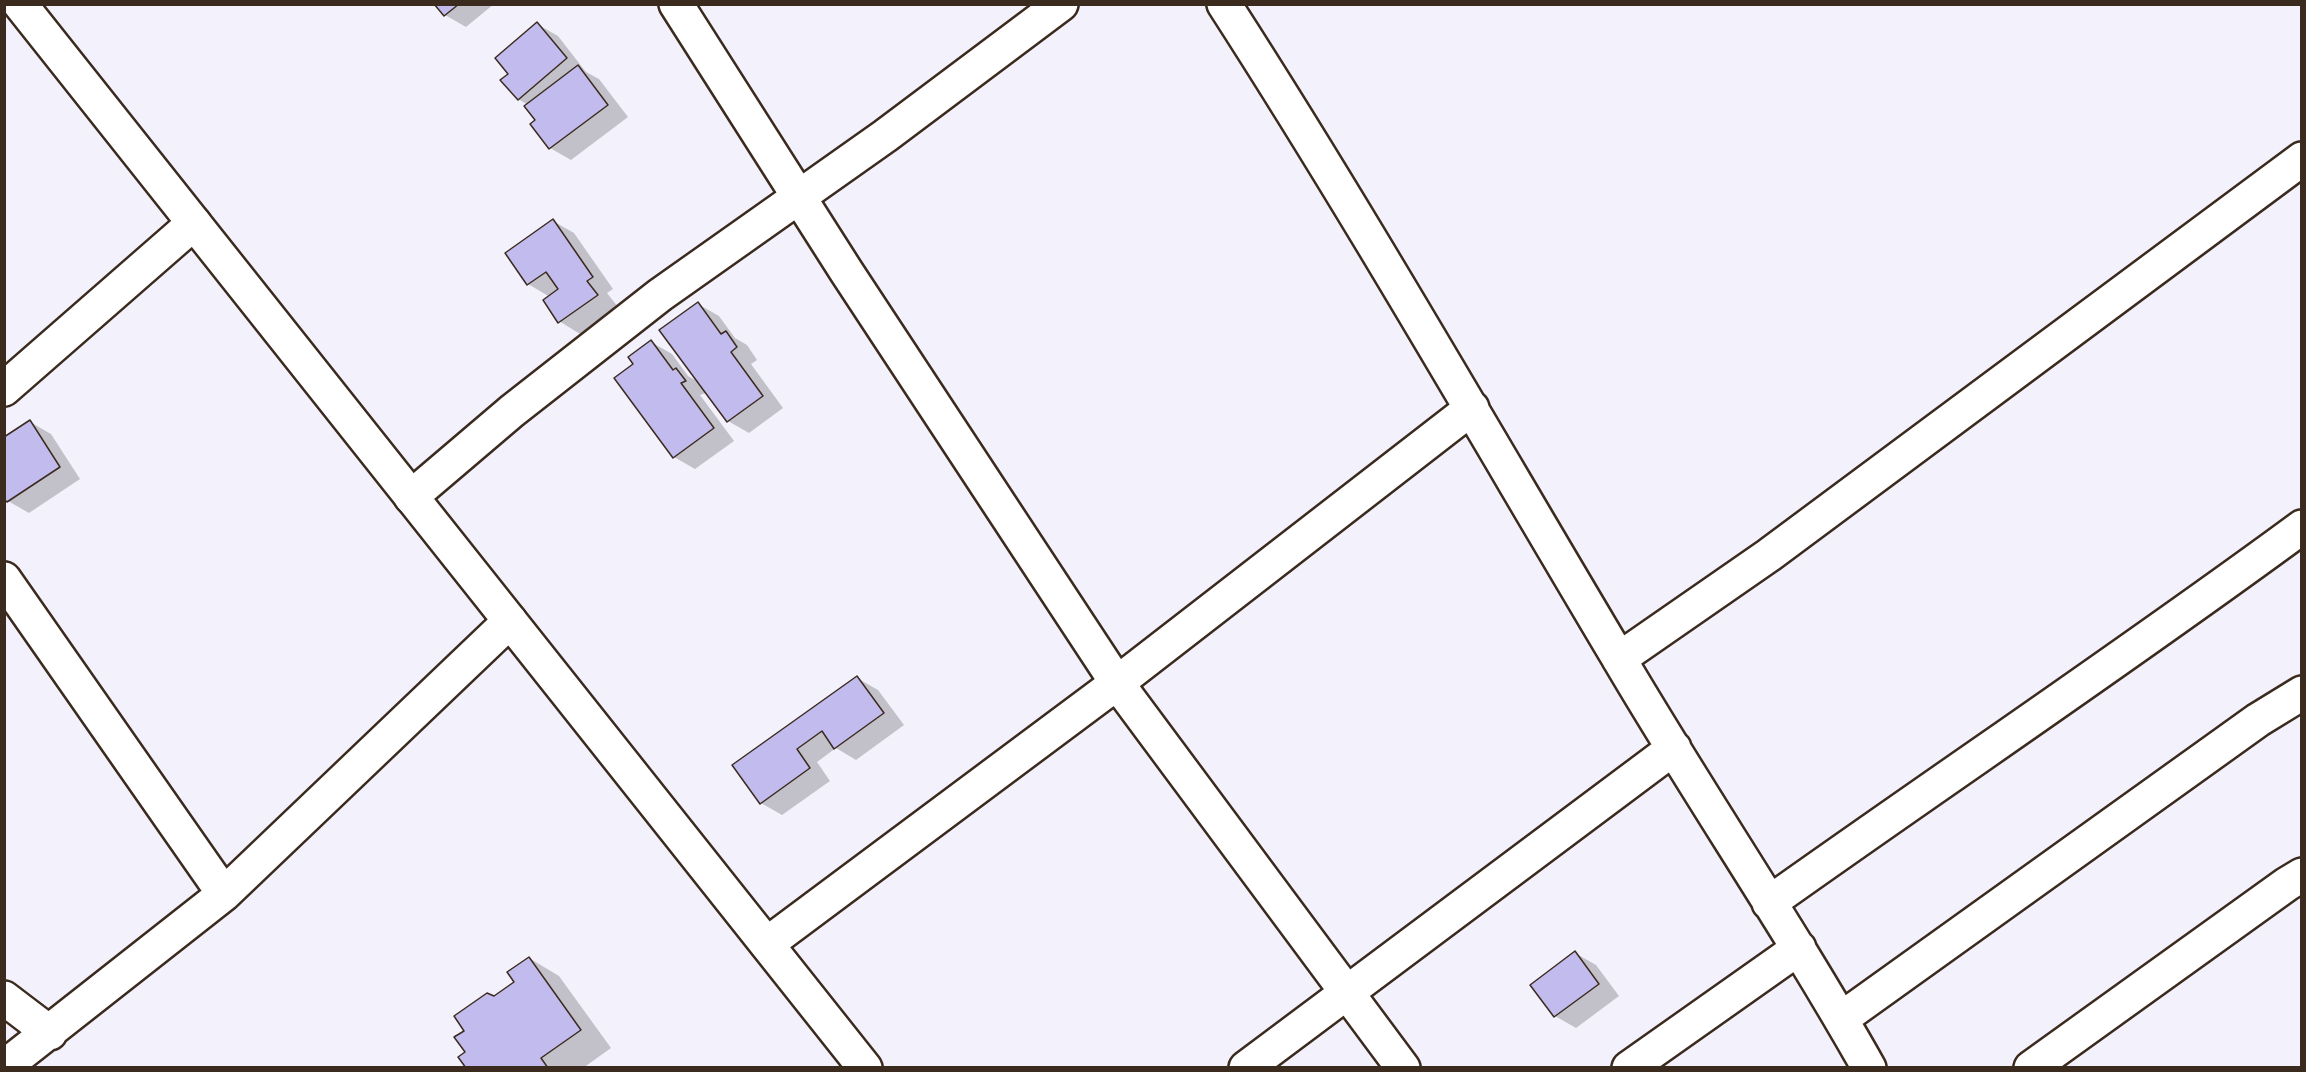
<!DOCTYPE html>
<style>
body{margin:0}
#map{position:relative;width:2306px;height:1072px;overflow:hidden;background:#f3f2fc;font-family:"Indie Flower",sans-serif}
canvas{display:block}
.frame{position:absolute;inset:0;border:6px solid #3b2a1e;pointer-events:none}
</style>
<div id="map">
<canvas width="2306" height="1072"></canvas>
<div class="frame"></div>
</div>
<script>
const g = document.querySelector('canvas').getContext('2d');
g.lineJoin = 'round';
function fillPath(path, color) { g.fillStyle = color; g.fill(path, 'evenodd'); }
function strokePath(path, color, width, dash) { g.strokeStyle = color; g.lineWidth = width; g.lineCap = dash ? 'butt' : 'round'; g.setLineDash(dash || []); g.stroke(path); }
fillPath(new Path2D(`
 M 436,4 L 494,4 L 466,27 L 445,15 Z
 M 537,24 L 558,36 L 586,72 L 599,79 L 628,117 L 571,160 L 550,148 L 532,124 L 537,120 L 528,105 L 518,99 L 510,74 Z
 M 553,221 L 574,233 L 613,289 L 607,293 L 618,307 L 580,334 L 559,321 L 550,297 L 528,284 L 507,254 Z
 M 698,304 L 719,316 L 735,338 L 747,345 L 757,360 L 751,364 L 783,408 L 749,433 L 728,421 L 706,393 L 700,395 L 734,441 L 695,469 L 674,457 L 635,364 L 651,342 L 672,354 L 688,376 L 700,383 Z
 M 30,422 L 51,434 L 80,479 L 29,513 L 8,501 Z
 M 857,678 L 878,690 L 904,725 L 856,760 L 836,748 L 817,762 L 830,781 L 782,815 L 761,803 L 734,766 Z
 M 1575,953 L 1596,965 L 1619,996 L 1576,1028 L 1555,1016 Z
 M 529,958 L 559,976 L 611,1048 L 583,1068 L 467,1068 L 466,1031 L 495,998 L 516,983 Z`), '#0003');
const building = new Path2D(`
 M 434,4 L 459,4 L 444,16 Z
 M 537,22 L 567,58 L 518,100 L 500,80 L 508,74 L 495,58 Z
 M 578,65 L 608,105 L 549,149 L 530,124 L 535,120 L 524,106 Z
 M 553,219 L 593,277 L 587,281 L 598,295 L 558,323 L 543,300 L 558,289 L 546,272 L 527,285 L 505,253 Z
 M 698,302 L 721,334 L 726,331 L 737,347 L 731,352 L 763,396 L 727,422 L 659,330 Z
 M 651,340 L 673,370 L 676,368 L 686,381 L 681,383 L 714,428 L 673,458 L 614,378 L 633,364 L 628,357 Z
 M 30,420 L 60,467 L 7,502 L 4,499 L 4,437 Z
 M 857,676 L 884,713 L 834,749 L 822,731 L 797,749 L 810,768 L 760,804 L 732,765 Z
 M 1575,951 L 1599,984 L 1554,1017 L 1530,985 Z
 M 529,957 L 581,1030 L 541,1058 L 548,1068 L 466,1068 L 458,1057 L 465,1052 L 454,1037 L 464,1031 L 454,1016 L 487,993 L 494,996 L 514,982 L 507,972 Z`);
fillPath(building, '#c2bcee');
strokePath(building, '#3b2a1e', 1.5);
const street = new Path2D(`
 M 676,4 L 846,271 L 1117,683 L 1403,1068
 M 1224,4 C 1362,218 1488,439 1618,657 C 1699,795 1790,928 1869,1068
 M 4,389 L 194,223
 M 411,497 L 512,411 L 660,295 L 885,136 L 1061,4
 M 4,579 L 224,894
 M 1619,659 L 1769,555 L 2302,159
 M 1769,903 C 1946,777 2127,656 2302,527
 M 767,944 L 1117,683 L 1472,408
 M 4,998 L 50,1033
 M 1841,1019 L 2258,720 L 2302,693
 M 4,1067 L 224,894 L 510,621
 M 1246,1068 L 1674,748
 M 1629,1068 L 1799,948
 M 2031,1068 L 2287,884 L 2302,875`);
const secondary = new Path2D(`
 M 20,4 L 865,1068`);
strokePath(street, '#3b2a1e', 38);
strokePath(secondary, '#3b2a1e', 38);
strokePath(street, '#fff', 33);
strokePath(secondary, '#fff', 33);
</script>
